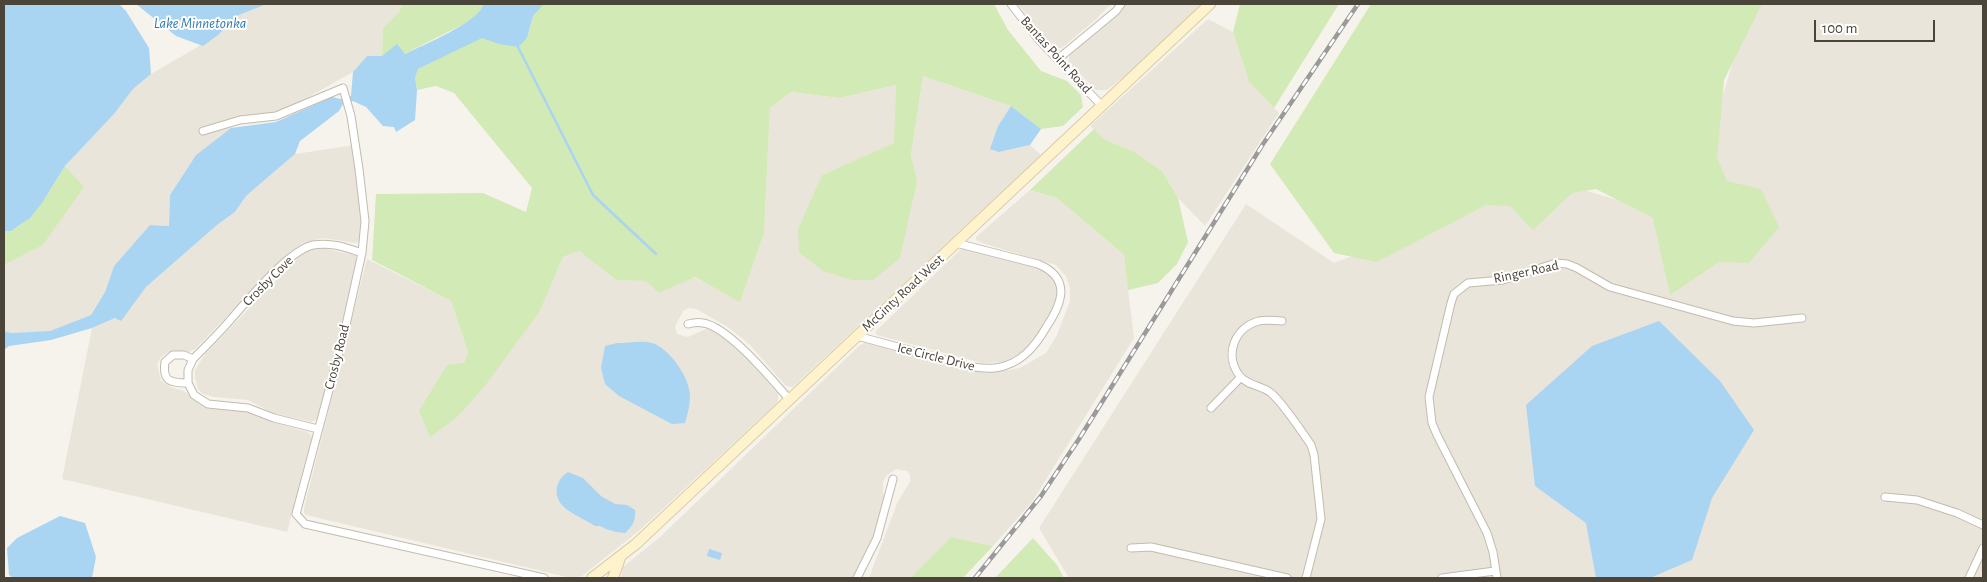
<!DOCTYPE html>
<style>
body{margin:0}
#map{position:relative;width:1987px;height:582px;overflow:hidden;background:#f6f3ec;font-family:"Alegreya Sans",sans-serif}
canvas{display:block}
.frame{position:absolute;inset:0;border:5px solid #4b4439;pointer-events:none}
.scale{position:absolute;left:1814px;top:20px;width:121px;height:22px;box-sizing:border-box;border:2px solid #4b4439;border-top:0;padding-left:6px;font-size:15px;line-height:18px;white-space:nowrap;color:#4b4439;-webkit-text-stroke:4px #fff;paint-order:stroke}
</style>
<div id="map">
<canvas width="1987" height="582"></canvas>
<div class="frame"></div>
<div class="scale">100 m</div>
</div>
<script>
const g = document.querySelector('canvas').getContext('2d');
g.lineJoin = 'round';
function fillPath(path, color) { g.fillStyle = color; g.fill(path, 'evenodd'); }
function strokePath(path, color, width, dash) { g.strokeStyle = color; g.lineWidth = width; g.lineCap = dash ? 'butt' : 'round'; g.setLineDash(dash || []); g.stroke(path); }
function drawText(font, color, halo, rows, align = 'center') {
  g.font = font + ' "Alegreya Sans",sans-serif'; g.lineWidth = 4; g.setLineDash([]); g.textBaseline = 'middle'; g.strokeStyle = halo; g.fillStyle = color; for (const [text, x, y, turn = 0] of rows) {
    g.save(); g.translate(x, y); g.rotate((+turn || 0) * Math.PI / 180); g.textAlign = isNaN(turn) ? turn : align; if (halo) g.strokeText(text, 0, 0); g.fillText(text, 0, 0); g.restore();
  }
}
fillPath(new Path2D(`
 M 267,4 L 402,4 L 399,12 L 383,28 L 382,56 L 367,56 L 353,72 L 280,113 L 235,117 L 231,128 L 196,155 L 170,195 L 169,226 L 150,225 L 114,266 L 105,292 L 91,315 L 50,331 L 10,333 L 4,331 L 4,265 L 43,245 L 83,187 L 65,166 L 114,114 L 133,89 L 151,74 L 218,35 L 239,15 Z
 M 1018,4 L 1111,4 L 1095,20 L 1063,47 L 1057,49 L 1053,48 Z
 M 1123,4 L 1202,4 L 1132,70 L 1107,90 L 1096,90 L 1069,63 L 1069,54 L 1107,23 Z
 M 1750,4 L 1983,4 L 1983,578 L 1069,578 L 1039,528 L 1246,204 L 1334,263 L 1550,180 L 1686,220 Z
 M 1208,19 L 1233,32 L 1249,82 L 1279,113 L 1205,226 L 1178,198 L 1162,171 L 1133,151 L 1105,140 L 1090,126 Z
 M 923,76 L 1011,106 L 998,126 L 999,152 L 1030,145 L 1041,155 L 793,387 L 786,386 L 749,344 L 728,327 L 696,309 L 690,308 L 684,310 L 675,326 L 677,334 L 688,337 L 706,329 L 711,330 L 722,336 L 740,349 L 778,394 L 778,402 L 640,530 L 582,576 L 571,578 L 306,515 L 304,513 L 304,508 L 367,259 L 451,301 L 468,352 L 464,363 L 419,411 L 430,436 L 540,311 L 563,257 L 579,251 L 616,280 L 645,281 L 659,293 L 694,277 L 740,301 L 764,233 L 770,108 L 791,92 L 839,98 L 896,85 L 895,143 L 822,175 L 917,181 L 911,155 Z
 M 355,145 L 362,213 L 362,238 L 360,242 L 355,243 L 323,238 L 303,243 L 291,251 L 195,349 L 189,352 L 169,352 L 162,356 L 157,364 L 161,381 L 170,387 L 184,391 L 203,405 L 245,410 L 272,422 L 307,432 L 311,435 L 312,438 L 287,532 L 62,479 L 92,328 L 115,318 L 138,297 L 146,287 L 217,225 L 235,212 L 246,196 L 295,154 Z
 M 1030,190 L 1057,198 L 1124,255 L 1134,338 L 1032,502 L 993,546 L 951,537 L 910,578 L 869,578 L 898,501 L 910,482 L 910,475 L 907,471 L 896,469 L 886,476 L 883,482 L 883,493 L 887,507 L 855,578 L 621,578 L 623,567 L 660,537 L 860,345 L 865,343 L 995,372 L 1020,368 L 1046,353 L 1057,335 L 1070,301 L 1070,288 L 1066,276 L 1056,265 L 982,243 L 976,240 L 976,237 Z
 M 322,248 L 355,255 L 358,262 L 318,418 L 312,422 L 273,413 L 248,400 L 214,397 L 203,394 L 198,389 L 195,377 L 195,370 L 205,354 L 299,257 L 307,251 Z
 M 964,248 L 1043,269 L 1056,279 L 1060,294 L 1055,319 L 1023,353 L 1003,362 L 982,363 L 877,335 L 875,332 L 960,250 Z`), '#eae5da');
fillPath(new Path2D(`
 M 402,4 L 483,4 L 483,8 L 472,20 L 404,54 L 382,56 L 383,28 L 399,12 Z
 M 544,4 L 994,4 L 1008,30 L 1041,71 L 1067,81 L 1081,95 L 1083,107 L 1063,126 L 1041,129 L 1011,106 L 923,76 L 911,155 L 917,181 L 900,258 L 873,280 L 852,280 L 823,271 L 799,252 L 798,229 L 822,175 L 894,143 L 896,85 L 839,98 L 791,92 L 770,108 L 764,233 L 740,302 L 695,277 L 659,293 L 645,281 L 616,280 L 579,251 L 563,257 L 540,311 L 484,387 L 457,417 L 430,437 L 419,411 L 447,365 L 464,363 L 468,352 L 451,301 L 372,260 L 376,194 L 483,193 L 526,212 L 532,188 L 454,93 L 436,86 L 417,90 L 415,78 L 418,69 L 482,37 L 499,44 L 527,38 L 533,16 Z
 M 1240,4 L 1339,4 L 1274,108 L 1249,82 L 1233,32 Z
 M 1371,4 L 1762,4 L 1724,80 L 1717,158 L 1727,181 L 1761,189 L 1779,227 L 1749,263 L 1719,262 L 1670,295 L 1653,218 L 1596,189 L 1572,193 L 1533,230 L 1510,206 L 1486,205 L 1377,262 L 1334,253 L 1270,164 Z
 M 1094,129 L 1105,140 L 1133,151 L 1162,171 L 1178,198 L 1188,242 L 1177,264 L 1158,283 L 1128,290 L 1124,255 L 1057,198 L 1030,190 Z
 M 65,166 L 84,187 L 43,245 L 4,265 L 4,231 C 29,231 53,185 65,166 Z
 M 951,537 L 993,546 L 963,578 L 910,578 Z
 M 1033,538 L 1057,565 L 1064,578 L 995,578 Z`), '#d2eab5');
fillPath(new Path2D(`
 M 4,4 L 119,4 L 126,11 L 149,48 L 151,74 L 133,89 L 114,114 L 65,166 L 42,203 L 30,218 L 11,231 L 4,231 Z
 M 136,4 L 267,4 L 239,15 L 218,35 L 203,46 L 176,36 Z
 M 483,4 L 544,4 L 533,16 L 527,38 L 518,47 L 499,44 L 482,38 L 418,69 L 415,78 L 417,90 L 415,120 L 396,132 L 394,127 L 383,126 L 366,107 L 353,101 L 343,104 L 339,111 L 300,141 L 295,154 L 246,196 L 235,212 L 217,225 L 146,287 L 121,321 L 115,318 L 92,328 L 51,340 L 9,346 L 4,350 L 4,331 L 11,333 L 50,331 L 91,315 L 105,292 L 114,266 L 150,225 L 169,226 L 170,195 L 196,155 L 231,128 L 276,122 L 332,97 L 341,99 L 351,96 L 353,72 L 367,56 L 382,56 L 397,44 L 405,54 C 421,46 482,21 483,4 Z
 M 1011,106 L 1041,129 L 1030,145 L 999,152 L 990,149 L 998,126 Z
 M 1659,321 L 1720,381 L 1754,430 L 1712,498 L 1692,560 L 1650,578 L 1596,578 L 1586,523 L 1535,486 L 1526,405 L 1592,346 Z
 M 617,343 C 627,343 643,340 652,343 C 661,346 668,353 674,360 C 691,383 694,395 685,423 L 672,424 L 619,396 L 605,384 L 601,368 L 605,346 Z
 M 568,472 L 583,478 L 601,496 L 615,504 L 627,505 L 635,510 C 636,520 633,526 625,533 L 616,532 L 606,529 L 600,526 L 595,526 C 585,519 570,514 562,505 C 552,493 557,479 568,472 Z
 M 60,516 L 85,523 L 96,557 L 92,578 L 13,578 L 9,575 L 7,548 L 17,538 Z
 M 709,549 L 722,553 L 720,560 L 707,556 Z`), '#a9d4f2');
strokePath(new Path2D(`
 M 518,47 L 593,195 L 656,254`), '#a9d4f2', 2.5);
const street = new Path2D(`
 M 1011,4 L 1039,40 L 1102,106
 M 1058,59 L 1116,11 L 1121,4
 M 203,131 L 240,120 L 276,116 L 343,88 L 351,116 L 359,169 L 365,221 L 362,253 L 344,334 L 296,514 L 305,524 L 544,578
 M 1282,321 C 1275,321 1266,319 1259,321 C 1235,327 1224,354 1239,375 C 1247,386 1262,385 1271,393 C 1283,403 1302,432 1311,445 L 1314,455 L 1321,519 L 1306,578
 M 688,324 C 692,323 698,322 703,323 C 729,327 772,380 790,400
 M 857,336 C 883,343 909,350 935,357 C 955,362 975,370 995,368 C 1020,365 1035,347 1047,326 C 1063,302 1071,278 1038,264 L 956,243
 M 188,383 C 171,383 162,382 165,362 L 173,355 L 184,355 L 193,359
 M 1211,408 L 1241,377
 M 318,429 L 274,418 L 248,408 L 208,404 L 194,395 L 188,383 L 188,370 L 193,359 C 204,348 215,337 225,326 C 244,305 287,251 313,245 C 331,242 345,247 362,253
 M 1885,497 L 1917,500 L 1957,513 L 1983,525
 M 1131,548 L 1151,547 L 1287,578
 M 857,578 L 877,538 L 893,479
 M 1442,578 L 1495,571
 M 1497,578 L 1493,552 L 1487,533 L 1437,435 L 1432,423 L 1429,397 L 1451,303 L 1454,294 L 1468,283 L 1503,280 L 1556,263 L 1567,264 L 1577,268 L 1610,287 L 1733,321 L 1754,323 L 1802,318
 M 1969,578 L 1983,548`);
const secondary = new Path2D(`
 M 592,578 L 636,544 L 1210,4
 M 613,578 L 620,558`);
strokePath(street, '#c2bbae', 9);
strokePath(secondary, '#d6c79b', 12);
strokePath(street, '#fff', 7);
strokePath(secondary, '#fff3cd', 10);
const rail = new Path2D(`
 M 975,578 L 1041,496 L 1079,439 L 1263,144 L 1358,4`);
strokePath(rail, '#9a9a9a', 4.5);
strokePath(rail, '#fff', 2.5, [8]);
drawText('14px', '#4b4439', '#fff', [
 ["Bantas Point Road",1056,55,48],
 ["Ringer Road",1526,272,-12],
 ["Crosby Cove",268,281,-45],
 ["McGinty Road West",903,293,-43],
 ["Crosby Road",337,357,-76],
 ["Ice Circle Drive",936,357,14]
]);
drawText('italic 15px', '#2e7ab2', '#fff', [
 ["Lake Minnetonka",200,23]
]);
</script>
